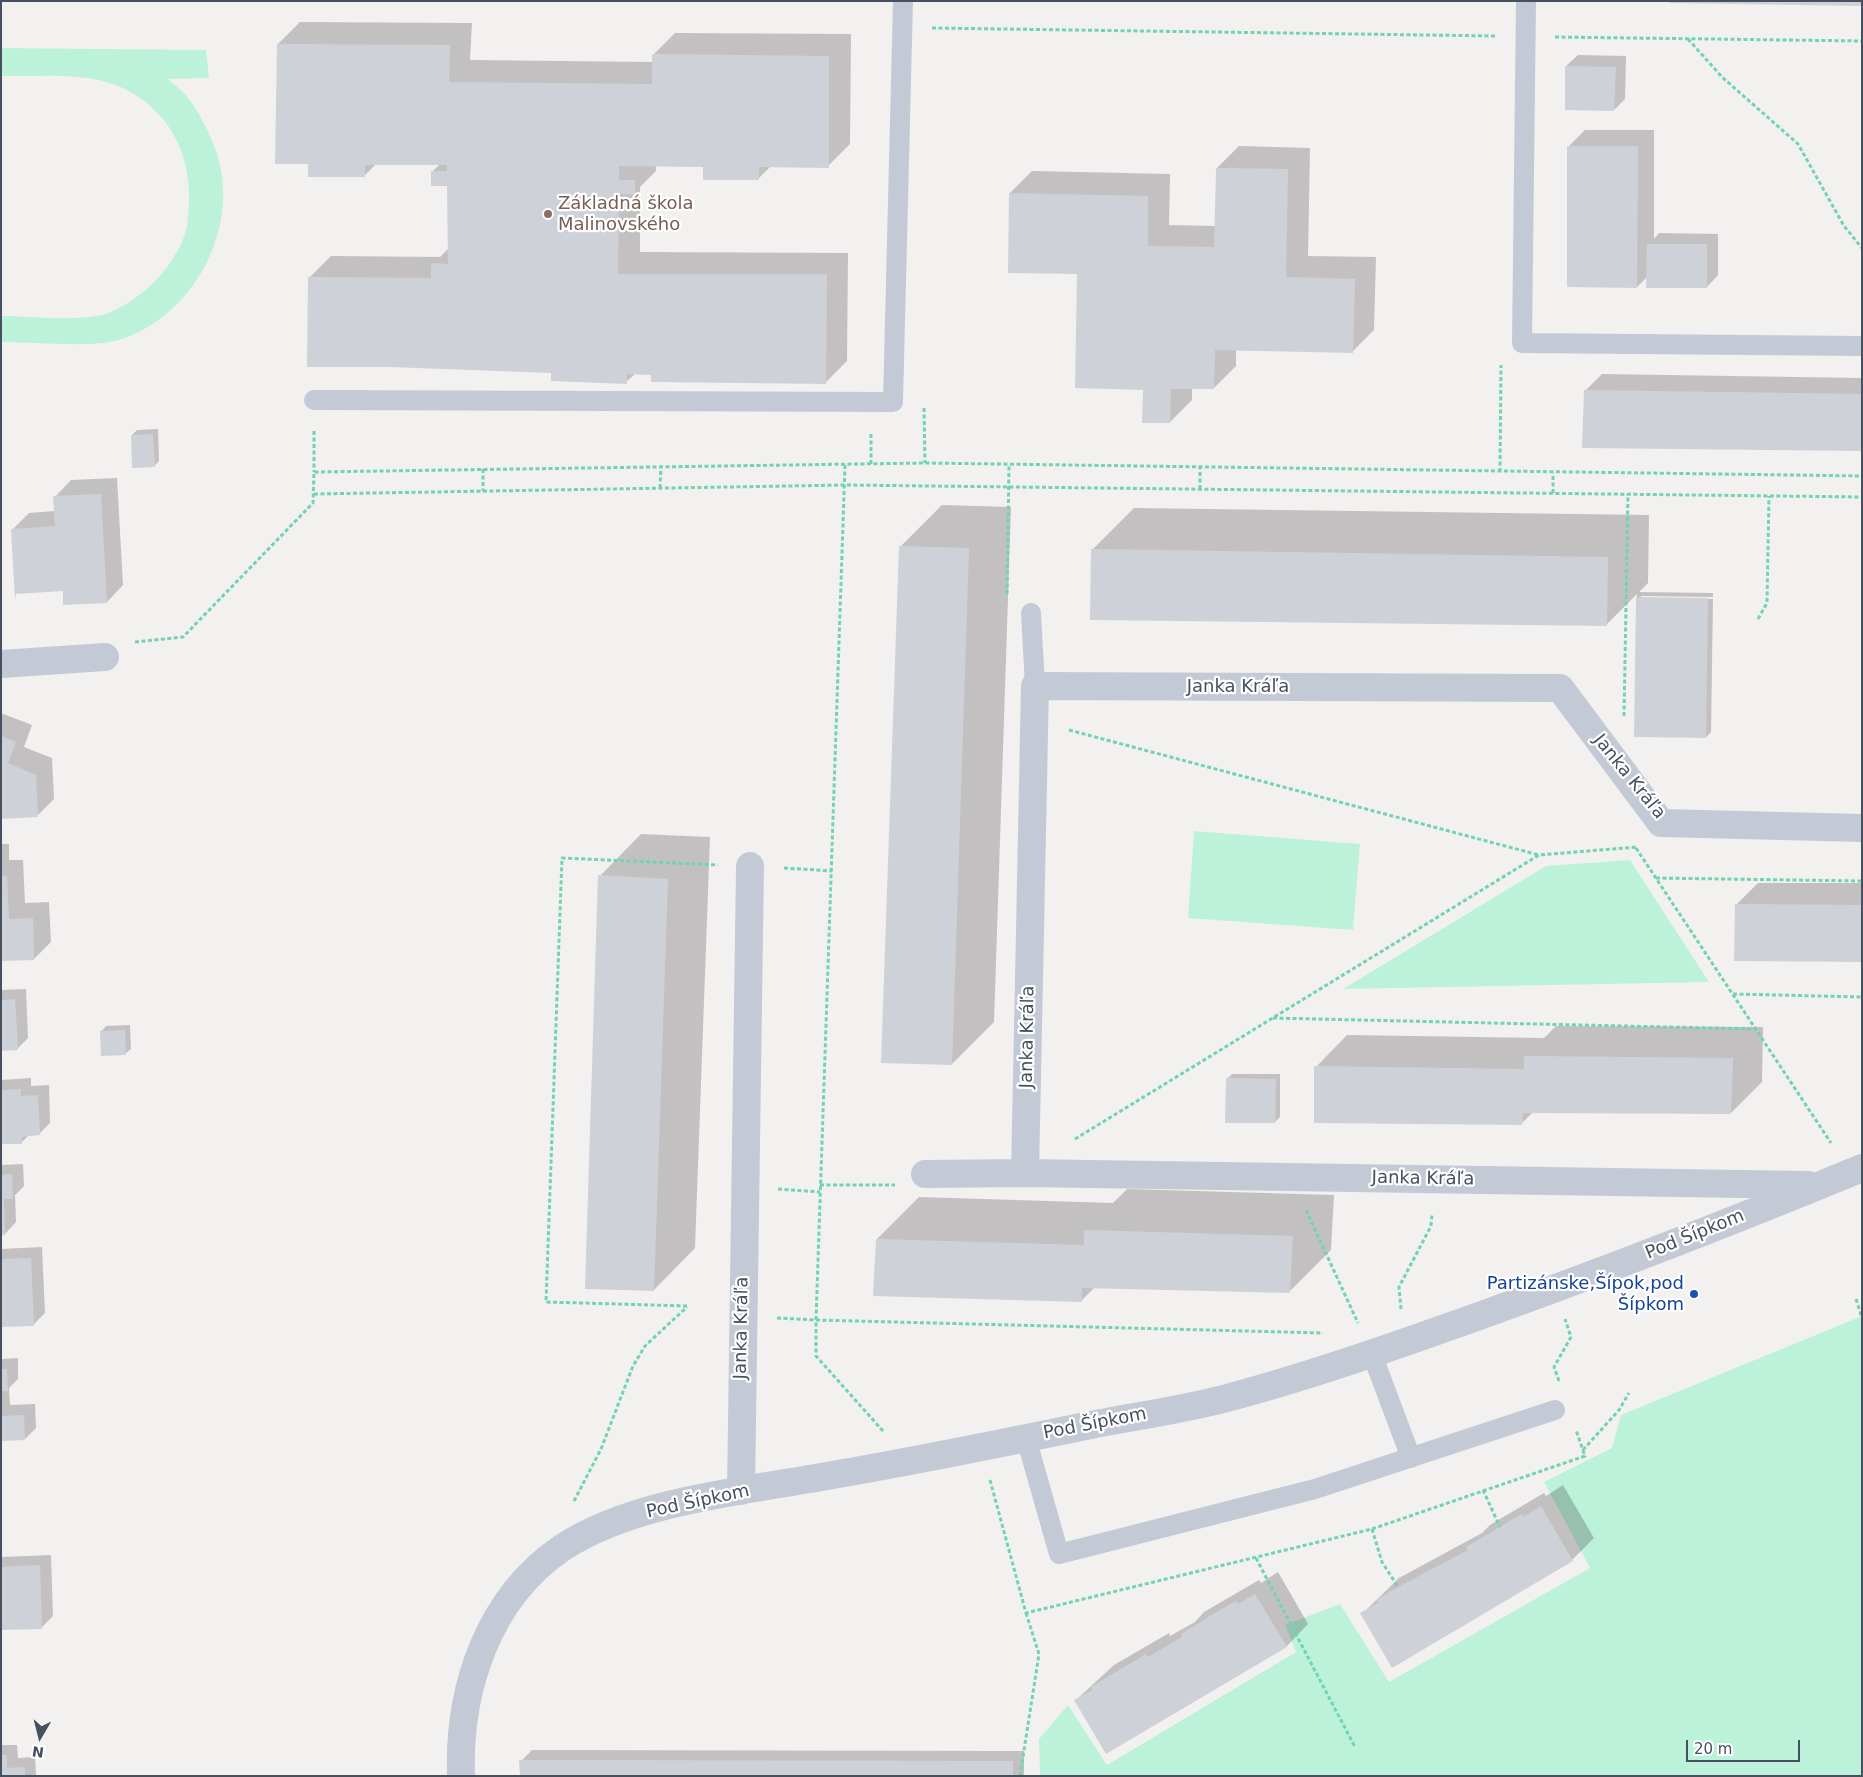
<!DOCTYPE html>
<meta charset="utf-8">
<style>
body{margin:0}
#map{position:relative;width:1863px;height:1777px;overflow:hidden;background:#f3f1f0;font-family:"DejaVu Sans",sans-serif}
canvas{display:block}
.frame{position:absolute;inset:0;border:2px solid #47505f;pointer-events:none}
.north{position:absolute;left:15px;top:1712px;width:50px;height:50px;-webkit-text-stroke:4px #fff;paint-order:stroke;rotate:188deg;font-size:14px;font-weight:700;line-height:20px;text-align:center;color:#47505f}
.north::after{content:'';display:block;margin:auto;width:18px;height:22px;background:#47505f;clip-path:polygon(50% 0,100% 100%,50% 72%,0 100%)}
.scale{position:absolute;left:1686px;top:1740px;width:114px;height:22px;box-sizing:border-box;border:2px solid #47505f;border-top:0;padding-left:6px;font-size:15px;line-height:18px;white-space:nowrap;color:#47505f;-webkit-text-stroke:4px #fff;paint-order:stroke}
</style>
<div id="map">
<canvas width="1863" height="1777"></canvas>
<div class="frame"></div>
<div class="north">N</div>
<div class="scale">20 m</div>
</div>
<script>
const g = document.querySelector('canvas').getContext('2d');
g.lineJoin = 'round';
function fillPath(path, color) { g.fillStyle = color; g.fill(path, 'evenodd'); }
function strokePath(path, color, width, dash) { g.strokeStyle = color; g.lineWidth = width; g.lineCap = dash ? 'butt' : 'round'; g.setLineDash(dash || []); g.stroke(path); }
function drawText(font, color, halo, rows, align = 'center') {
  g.font = font + ' "DejaVu Sans",sans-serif'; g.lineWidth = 4.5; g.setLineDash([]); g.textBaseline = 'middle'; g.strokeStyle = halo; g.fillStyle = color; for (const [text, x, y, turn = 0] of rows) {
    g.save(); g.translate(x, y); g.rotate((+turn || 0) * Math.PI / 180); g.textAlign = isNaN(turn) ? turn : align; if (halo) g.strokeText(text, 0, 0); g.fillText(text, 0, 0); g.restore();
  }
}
fillPath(new Path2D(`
 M 1,48 L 206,50 L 209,78 L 168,79 C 174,85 182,90 187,97 C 200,112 211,136 217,154 C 241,229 193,317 119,340 C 93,348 31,342 1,342 L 1,316 C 30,316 86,323 111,312 C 144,297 173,268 185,234 C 188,225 188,214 189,204 C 191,154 170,112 125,89 C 88,71 41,77 1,76 Z
 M 1194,831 L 1360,844 L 1353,930 L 1188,918 Z
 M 1630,860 L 1709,982 L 1343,989 L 1546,866 Z
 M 1862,1316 L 1862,1776 L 1040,1776 L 1039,1739 L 1068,1705 L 1107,1765 L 1296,1652 L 1285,1625 L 1340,1604 L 1389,1682 L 1590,1568 L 1544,1482 L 1612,1448 L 1621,1415 Z`), '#bdf2da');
fillPath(new Path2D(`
 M 300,22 L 472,23 L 470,60 L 653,62 L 653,55 L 675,33 L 851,34 L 850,144 L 828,166 L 771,166 L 758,179 L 704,166 L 656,165 L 656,171 L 640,187 L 640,252 L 848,253 L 847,361 L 825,383 L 636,373 L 626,382 L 553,372 L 309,278 L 331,256 L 440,257 L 449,248 L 448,184 L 432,172 L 440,164 L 376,164 L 364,176 L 310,162 L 278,44 Z
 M 1578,55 L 1626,56 L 1625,99 L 1614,110 L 1566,66 Z
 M 1585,130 L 1654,130 L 1654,239 L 1659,233 L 1718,234 L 1718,275 L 1707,287 L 1648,276 L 1637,287 L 1568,147 Z
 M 1239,146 L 1310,148 L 1308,256 L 1376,257 L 1374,330 L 1352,352 L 1236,350 L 1236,366 L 1214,388 L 1192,388 L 1192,400 L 1170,422 L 1145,388 L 1078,273 L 1010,193 L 1032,171 L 1170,174 L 1169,225 L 1216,226 L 1217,168 Z
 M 1602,374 L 1862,378 L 1862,449 L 1585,391 Z
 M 158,429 L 159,461 L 154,466 L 132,435 L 137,430 Z
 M 117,478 L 123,585 L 107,602 L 64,590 L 12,530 L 29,513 L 55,511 L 55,497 L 71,480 Z
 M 942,505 L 1011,507 L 994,1022 L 952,1064 L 900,547 Z
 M 1134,508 L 1649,515 L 1648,583 L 1639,592 L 1713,593 L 1713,597 L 1641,596 L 1641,598 L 1713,599 L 1711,732 L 1706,737 L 1635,736 L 1637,594 L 1606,625 L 1092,550 Z
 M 1,713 L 32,725 L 24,747 L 52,758 L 54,799 L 37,816 L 1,818 Z
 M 641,834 L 710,837 L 695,1248 L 654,1290 L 600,876 Z
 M 1,844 L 9,844 L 9,860 L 23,860 L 25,903 L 49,902 L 51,942 L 34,959 L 1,960 Z
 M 1758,883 L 1862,883 L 1862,961 L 1736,905 Z
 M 26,989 L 28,1038 L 17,1049 L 1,1050 L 1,990 Z
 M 130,1025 L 131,1049 L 125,1054 L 101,1032 L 106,1026 Z
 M 1556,1026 L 1763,1027 L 1762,1082 L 1731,1113 L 1534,1111 L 1521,1124 L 1316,1067 L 1347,1035 L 1544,1038 Z
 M 1232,1074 L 1280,1074 L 1280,1117 L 1275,1122 L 1227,1079 Z
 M 31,1078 L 31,1086 L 49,1085 L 50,1123 L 39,1134 L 29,1135 L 22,1142 L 1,1143 L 1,1080 Z
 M 23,1164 L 24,1186 L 15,1195 L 16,1222 L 5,1234 L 1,1234 L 1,1165 Z
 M 1127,1189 L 1334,1195 L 1331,1250 L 1289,1292 L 1095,1287 L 1082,1300 L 877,1239 L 919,1197 L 1113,1203 Z
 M 42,1247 L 45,1313 L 33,1325 L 1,1326 L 1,1249 Z
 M 18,1358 L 18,1379 L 9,1388 L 10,1405 L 35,1404 L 36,1428 L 25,1439 L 1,1440 L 1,1359 Z
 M 1563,1485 L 1594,1538 L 1572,1560 L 1392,1666 L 1362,1614 L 1399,1578 L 1482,1533 L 1490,1525 L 1544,1493 L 1546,1496 Z
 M 51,1555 L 53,1616 L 42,1627 L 1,1629 L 1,1557 Z
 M 1278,1572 L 1308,1624 L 1287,1646 L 1076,1700 L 1114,1665 L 1169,1633 L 1170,1636 L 1195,1622 L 1204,1612 L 1259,1580 L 1261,1583 Z
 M 1,1745 L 17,1745 L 18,1758 L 35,1757 L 36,1776 L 1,1776 Z
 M 532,1750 L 1024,1751 L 1024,1776 L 521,1776 L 521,1761 Z`), '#0003');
fillPath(new Path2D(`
 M 1669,1 L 1862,1 L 1862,6 L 1669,3 Z
 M 277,44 L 450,45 L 449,82 L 652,84 L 652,54 L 829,56 L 829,168 L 759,167 L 759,180 L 703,180 L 703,167 L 619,166 L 619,180 L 635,180 L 635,195 L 619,194 L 618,274 L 827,274 L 826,384 L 651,382 L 651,375 L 627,374 L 627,384 L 551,381 L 551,373 L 389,367 L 307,367 L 308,277 L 431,278 L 431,263 L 448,264 L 447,186 L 431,186 L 431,171 L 447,171 L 447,165 L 365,165 L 365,177 L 308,177 L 308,164 L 275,164 Z
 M 1565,66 L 1616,67 L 1614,111 L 1565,110 Z
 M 1567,146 L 1638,146 L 1637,288 L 1567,287 Z
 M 1216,168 L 1288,169 L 1286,277 L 1355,279 L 1353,353 L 1215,350 L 1214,389 L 1171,389 L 1170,423 L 1142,423 L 1143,390 L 1075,388 L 1077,274 L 1008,273 L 1009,193 L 1148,196 L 1148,246 L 1214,247 Z
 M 1647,244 L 1707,244 L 1707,288 L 1646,288 Z
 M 1584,390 L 1862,394 L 1862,451 L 1582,448 Z
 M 153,434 L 155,467 L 132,468 L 131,435 Z
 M 101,494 L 107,603 L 63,605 L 63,591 L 16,594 L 15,600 L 11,529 L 55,526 L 53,496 Z
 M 899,546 L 969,548 L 952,1065 L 881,1063 Z
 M 1091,549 L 1608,557 L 1607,626 L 1090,620 Z
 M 1636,597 L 1708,598 L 1706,738 L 1634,737 Z
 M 1,736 L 16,742 L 8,763 L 36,775 L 38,817 L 1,819 Z
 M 598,875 L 668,879 L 654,1291 L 585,1289 Z
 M 1,876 L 7,876 L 9,919 L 33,918 L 34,960 L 1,961 Z
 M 1735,904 L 1862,905 L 1862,962 L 1734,961 Z
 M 15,999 L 18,1050 L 1,1051 L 1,1000 Z
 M 125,1030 L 126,1055 L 101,1056 L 100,1031 Z
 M 1524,1056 L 1733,1058 L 1731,1114 L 1523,1113 L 1522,1125 L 1314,1123 L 1314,1066 L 1524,1069 Z
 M 1226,1078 L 1276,1079 L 1275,1123 L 1225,1123 Z
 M 21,1089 L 21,1096 L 38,1095 L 40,1135 L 22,1137 L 22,1144 L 1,1144 L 1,1090 Z
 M 12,1174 L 13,1199 L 4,1199 L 5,1235 L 1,1235 L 1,1175 Z
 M 1084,1230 L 1293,1236 L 1290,1293 L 1082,1288 L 1082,1302 L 873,1296 L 876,1239 L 1084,1245 Z
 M 31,1258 L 34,1326 L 1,1327 L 1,1259 Z
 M 1,1369 L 7,1369 L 8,1391 L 1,1391 Z
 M 24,1415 L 25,1440 L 1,1441 L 1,1416 Z
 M 1541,1506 L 1573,1561 L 1392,1668 L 1360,1613 L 1378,1603 L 1376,1600 L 1398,1587 L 1468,1550 L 1466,1547 L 1522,1514 L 1523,1517 Z
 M 40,1565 L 42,1629 L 1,1630 L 1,1567 Z
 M 1255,1594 L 1287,1647 L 1106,1754 L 1074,1700 L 1092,1690 L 1091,1687 L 1146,1654 L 1148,1657 L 1182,1637 L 1181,1634 L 1215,1613 L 1236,1601 L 1238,1604 Z
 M 1,1755 L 7,1755 L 7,1768 L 25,1767 L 25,1776 L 1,1776 Z
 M 519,1760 L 1013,1761 L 1013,1776 L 520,1776 Z`), '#cfd1d8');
strokePath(new Path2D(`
 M 932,28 L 1496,36
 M 1555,37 L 1862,41
 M 1688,39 L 1722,77 L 1798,144 L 1844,226 L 1862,248
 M 924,408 L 925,463
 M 314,431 L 314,472
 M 871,464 L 871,432
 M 483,469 L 483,491
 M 1500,472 L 1501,365
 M 660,488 L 661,467
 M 1200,489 L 1200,467
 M 1553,493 L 1553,473
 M 314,494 L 846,485 L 1862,497
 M 1007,594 L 1009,464
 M 1758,619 L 1767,603 L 1769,496
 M 135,642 L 183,637 L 313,503 L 314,472 L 925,463 L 1862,476
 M 1624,716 L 1628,494
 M 1069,730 L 1539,855
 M 1636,848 L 1831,1143
 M 784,868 L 832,871
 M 1656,878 L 1862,881
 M 1733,994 L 1862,997
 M 1273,1018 L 1755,1029
 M 1075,1139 L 1539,855 L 1637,847
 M 820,1185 L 895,1185
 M 778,1189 L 820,1192
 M 1306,1210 L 1358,1323
 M 1856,1299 L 1862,1318
 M 687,1306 L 546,1302 L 562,858 L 718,865
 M 1401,1309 L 1399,1287 L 1431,1226 L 1432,1214
 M 777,1318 L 816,1320 L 845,465
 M 1559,1381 L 1554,1367 L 1571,1337 L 1565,1319
 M 883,1431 L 816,1356 L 816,1320 L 1323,1333
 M 1583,1450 L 1619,1410 L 1629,1393
 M 990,1480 L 1026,1613 L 1372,1529 L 1585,1456 L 1576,1430
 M 1483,1490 L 1500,1527
 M 574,1501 L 601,1449 L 633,1366 L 645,1346 L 687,1307
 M 1372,1529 L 1382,1562 L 1398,1587
 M 1256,1558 L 1355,1747
 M 1020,1776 L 1039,1654 L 1026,1613`), '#72d3b2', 3, [4, 2.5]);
strokePath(new Path2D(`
 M 1526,1 L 1522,343 L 1862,346
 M 314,400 L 893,402 L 903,1
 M 1031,613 L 1035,686
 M 1372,1354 L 1411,1458
 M 1026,1438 L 1059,1554 L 1315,1489 L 1555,1410`), '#c3cad6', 20);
strokePath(new Path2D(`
 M 1,664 L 105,657
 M 1025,1173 L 1035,686 L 1560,688 L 1661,823 L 1862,828
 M 925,1174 L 1025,1173 L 1808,1185
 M 741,1491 L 750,866
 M 461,1776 C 458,1689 488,1598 562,1548 C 633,1501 744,1491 827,1476 C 916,1461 1003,1443 1091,1425 C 1136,1416 1182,1410 1227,1398 C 1313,1375 1398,1345 1482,1315 C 1610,1269 1736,1220 1862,1168`), '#c3cad6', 28);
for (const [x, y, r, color] of [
 [548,214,5,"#8d6e63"],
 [1694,1294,5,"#1a4fb4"]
]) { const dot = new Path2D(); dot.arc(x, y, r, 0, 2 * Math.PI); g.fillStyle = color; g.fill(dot); strokePath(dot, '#fff', 2); }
drawText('18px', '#785e54', '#fff', [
 ["Základná škola",558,204],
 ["Malinovského",558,225]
], 'left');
drawText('18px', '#47505f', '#fff', [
 ["Janka Kráľa",1238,687],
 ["Janka Kráľa",1629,777,51],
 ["Janka Kráľa",1028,1037,-89],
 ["Janka Kráľa",1423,1179,1],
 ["Pod Šípkom",1695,1235,-22],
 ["Janka Kráľa",742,1328,-89],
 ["Pod Šípkom",1095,1424,-11],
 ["Pod Šípkom",698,1502,-12]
]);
drawText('18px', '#164399', '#fff', [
 ["Partizánske,Šípok,pod",1684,1284],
 ["Šípkom",1684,1305]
], 'right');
</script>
